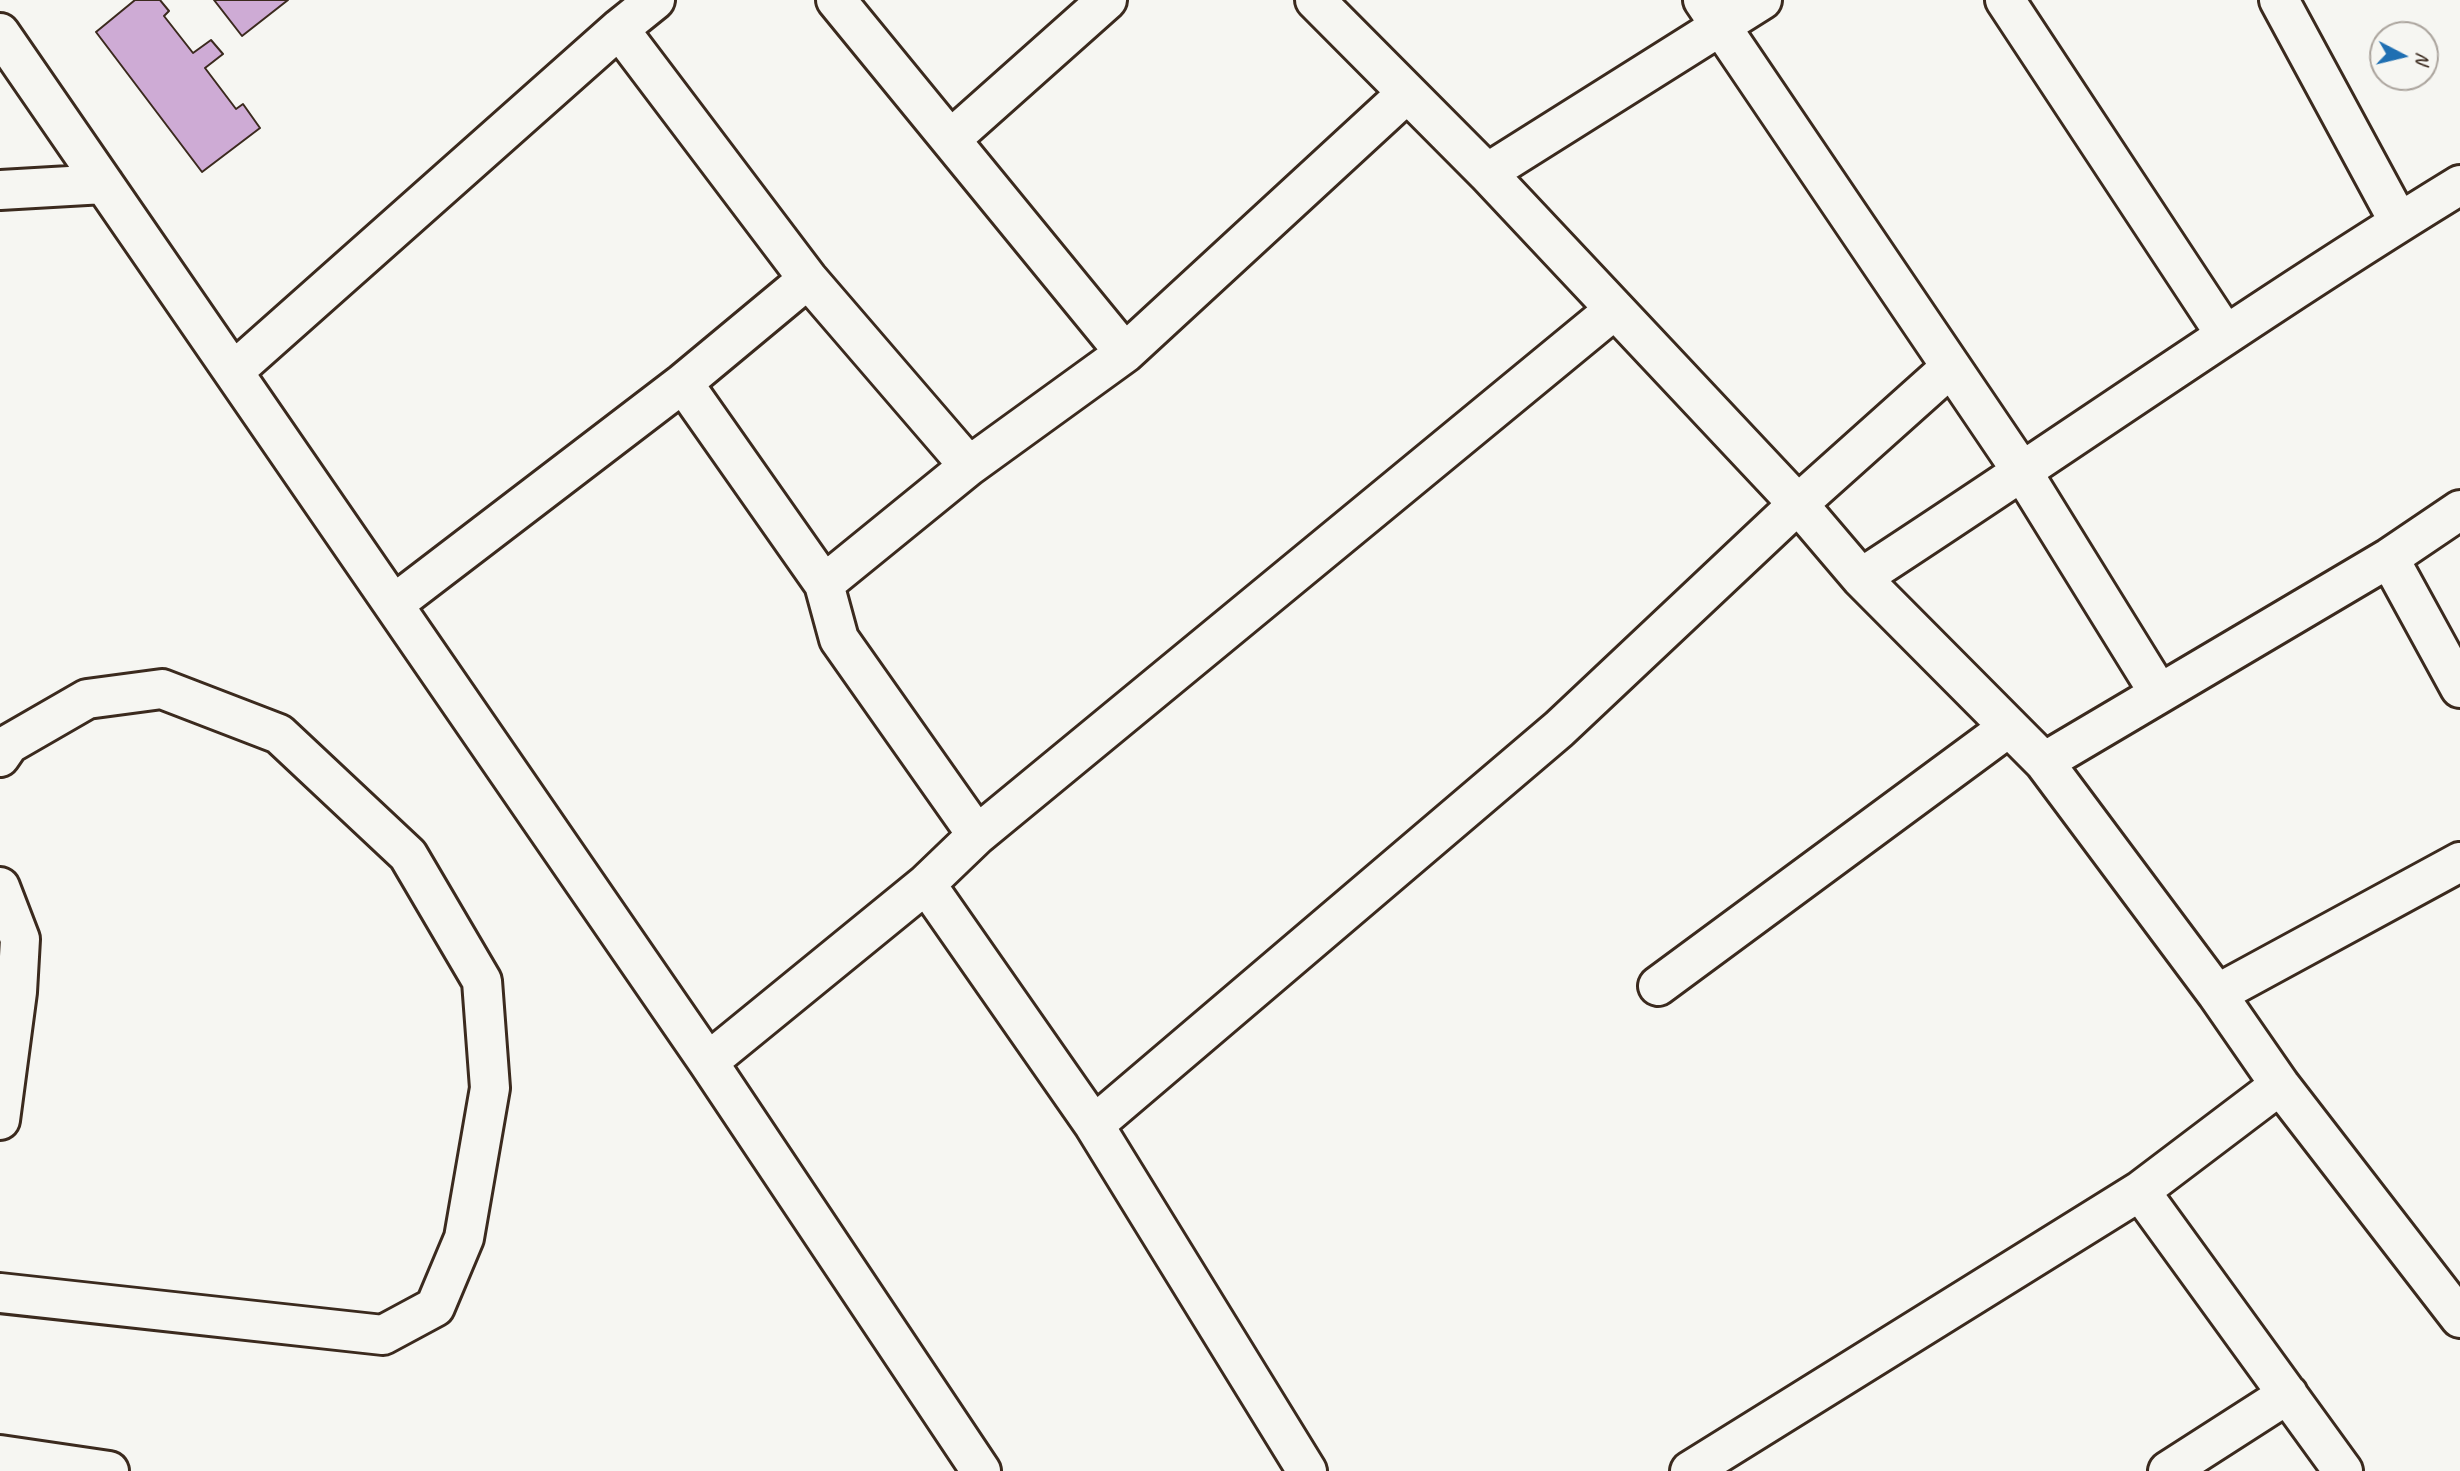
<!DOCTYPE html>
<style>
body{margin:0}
#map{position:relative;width:2460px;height:1471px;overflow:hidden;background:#f6f6f2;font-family:Caveat,sans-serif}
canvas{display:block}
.north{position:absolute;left:2369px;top:21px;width:70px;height:70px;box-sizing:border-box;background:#f6f6f2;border:2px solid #aba49d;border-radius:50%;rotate:97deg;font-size:19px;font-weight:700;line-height:28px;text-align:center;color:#3b2a1e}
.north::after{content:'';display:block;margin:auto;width:24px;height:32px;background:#1f6fb2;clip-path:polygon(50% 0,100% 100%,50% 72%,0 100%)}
</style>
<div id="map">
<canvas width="2460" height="1471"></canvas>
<div class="north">N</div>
</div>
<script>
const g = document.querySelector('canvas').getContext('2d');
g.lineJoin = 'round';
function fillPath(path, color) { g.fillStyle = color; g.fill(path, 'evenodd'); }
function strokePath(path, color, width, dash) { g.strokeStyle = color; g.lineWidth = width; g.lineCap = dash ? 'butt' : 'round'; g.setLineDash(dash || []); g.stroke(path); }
const building = new Path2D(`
 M 135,0 L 160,0 L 169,11 L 164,16 L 193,53 L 211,40 L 223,54 L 205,68 L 236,109 L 243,104 L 260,128 L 202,172 L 96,32 Z
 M 214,0 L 288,0 L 242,36 Z`);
fillPath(building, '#ceabd5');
strokePath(building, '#3b2a1e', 2);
const minor = new Path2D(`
 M 836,0 L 1125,353
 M 1315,0 L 1487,173 L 1798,504 L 1861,578 L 2044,762 L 2217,994 L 2280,1085 L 2460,1318
 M 1703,0 L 2023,473 L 2159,693
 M 2005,0 L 2225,334
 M 2279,0 L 2399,222
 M 619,29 L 808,279 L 969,466
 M 0,33 L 708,1062 L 981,1471
 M 951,139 L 1107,0
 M 1487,173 L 1762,0
 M 0,190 L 104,184
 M 234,371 L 619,29 L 655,0
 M 683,383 L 824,584 L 839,639 L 977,835
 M 2389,558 L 2460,688
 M 1861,578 C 2061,448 2256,310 2460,185
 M 824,584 L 969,466 L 1125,353 L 1406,94
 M 394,604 L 683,383 L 808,279
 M 0,757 L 9,744 L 87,699 L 162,689 L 279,734 L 408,855 L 482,981 L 490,1088 L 464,1238 L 435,1307 L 383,1335 L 0,1293
 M 2044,762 L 2389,558 L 2460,510
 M 926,884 L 1094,1125 L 1307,1471
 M 0,887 L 20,939 L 17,992 L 0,1120
 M 1658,986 L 2009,727
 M 2217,994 L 2460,862
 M 708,1062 L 926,884 L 977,835 L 1614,310
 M 1094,1125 L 1559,729 L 1798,504 L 1951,367
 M 2140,1191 L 2343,1471
 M 0,1455 L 109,1471
 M 1690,1471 L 2140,1191 L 2280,1085
 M 2168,1471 L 2288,1394`);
strokePath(minor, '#3b2a1e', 44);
strokePath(minor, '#f6f6f2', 38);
</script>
